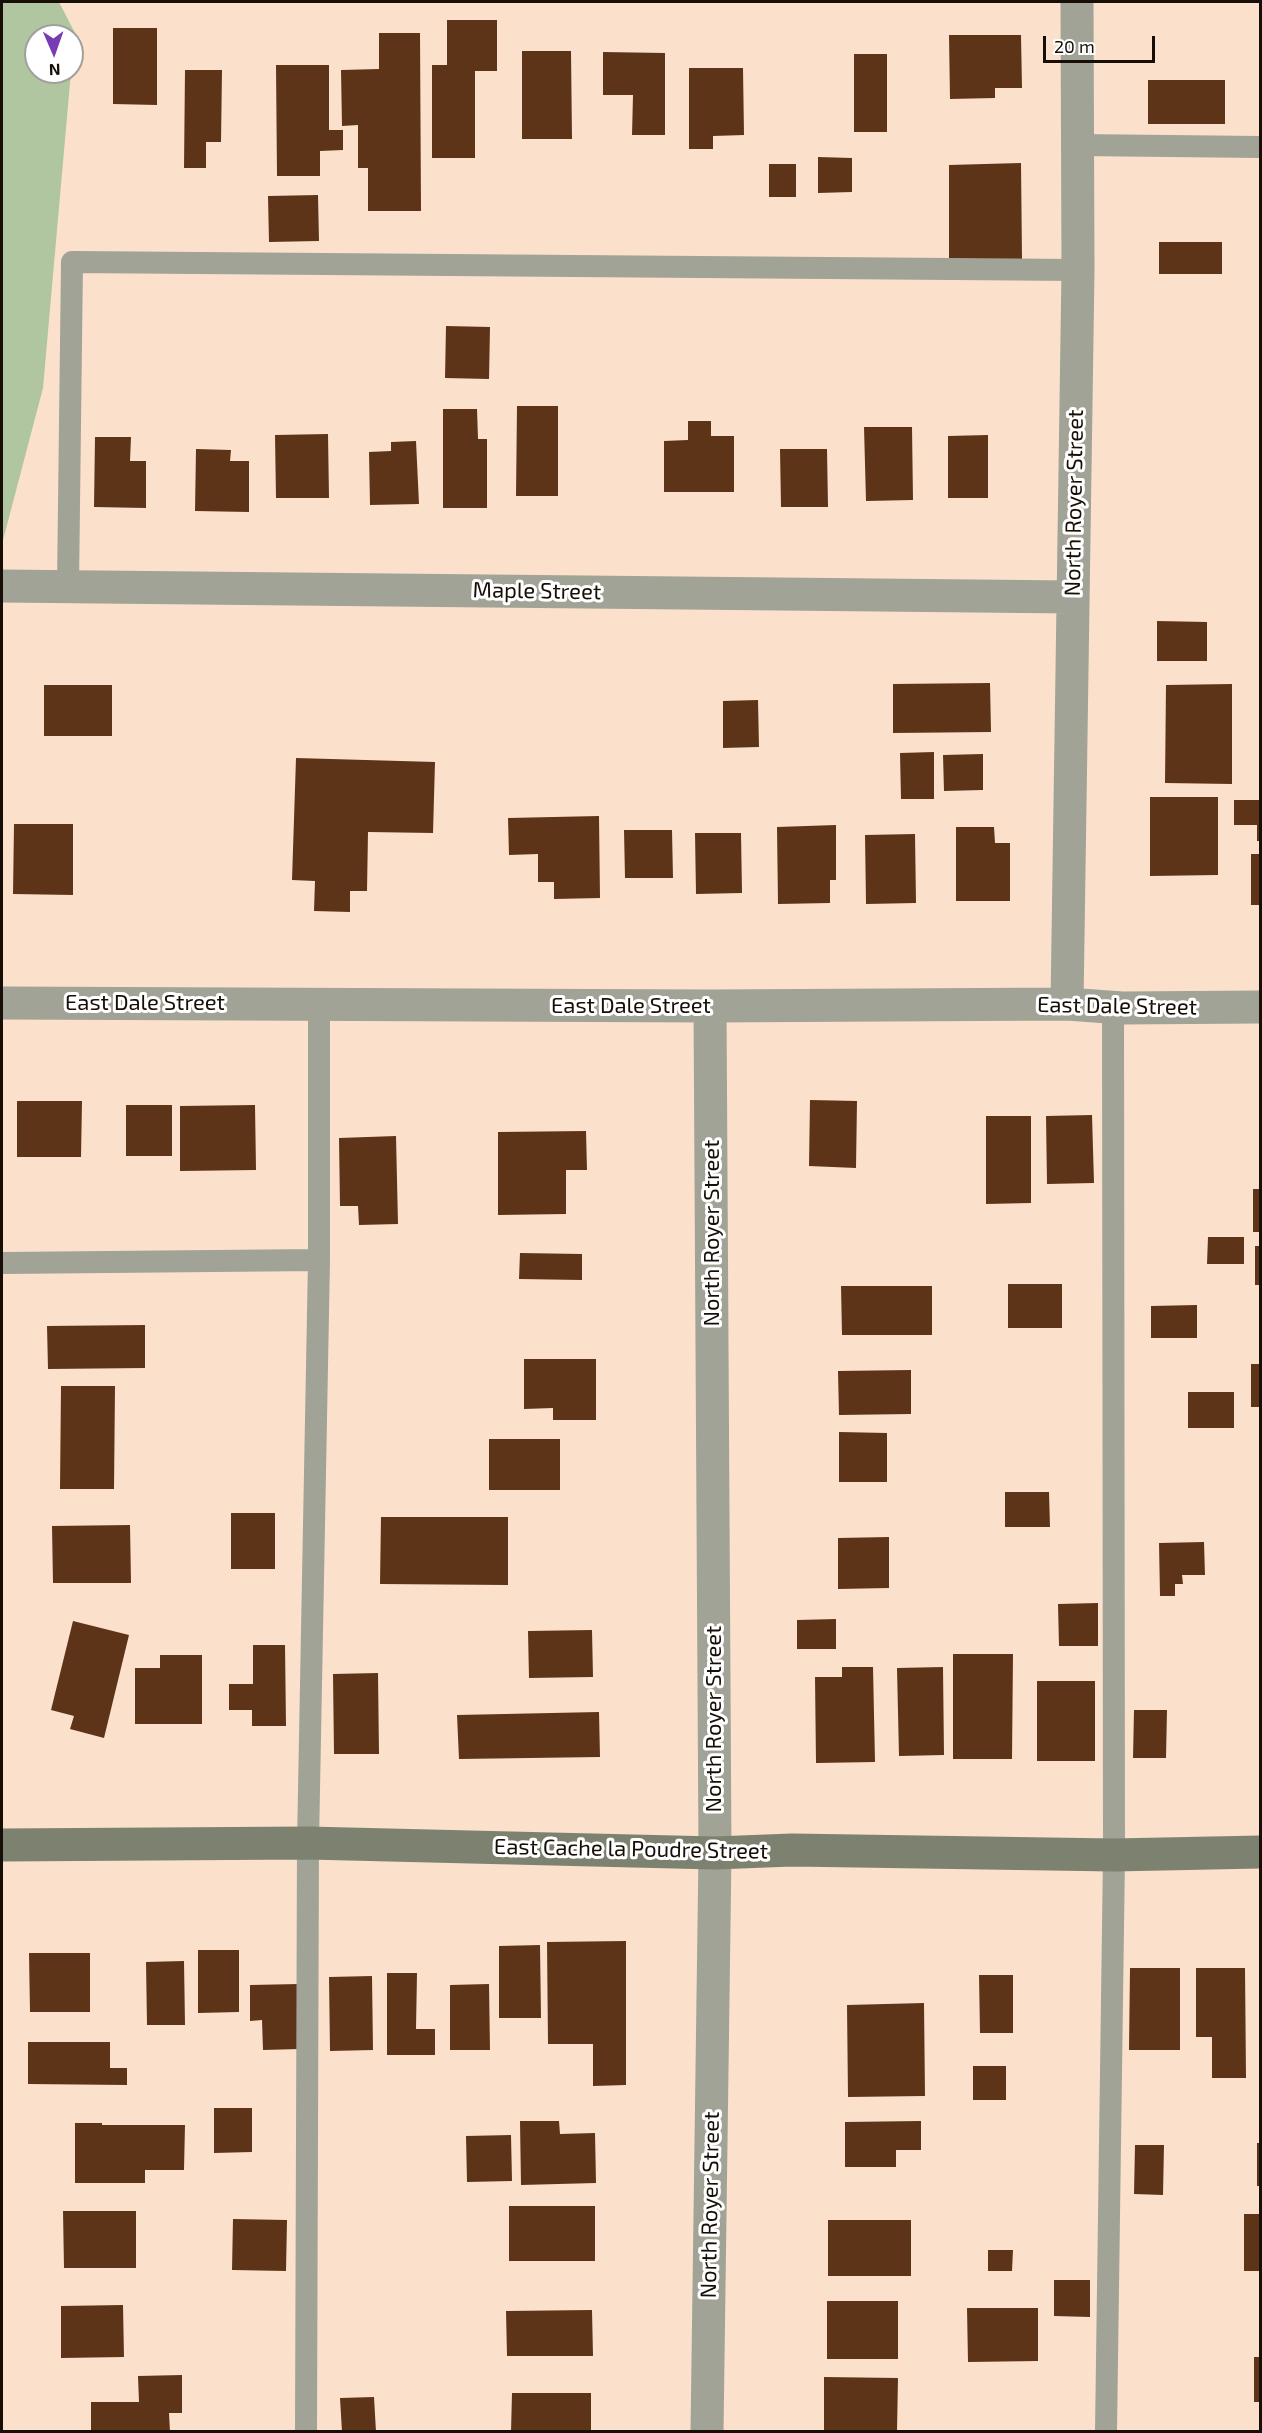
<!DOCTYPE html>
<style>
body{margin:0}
#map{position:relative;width:1262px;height:2433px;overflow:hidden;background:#fbe1cb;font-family:"Exo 2",sans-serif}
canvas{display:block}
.frame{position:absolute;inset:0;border:3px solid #170e07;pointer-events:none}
.north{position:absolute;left:24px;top:24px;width:60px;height:60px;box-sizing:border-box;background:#fff;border:2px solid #a29f9c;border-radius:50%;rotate:178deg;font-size:16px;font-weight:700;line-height:24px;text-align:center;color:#170e07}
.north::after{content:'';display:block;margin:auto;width:21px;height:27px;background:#773cb1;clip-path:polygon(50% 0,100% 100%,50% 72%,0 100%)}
.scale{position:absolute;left:1043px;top:36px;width:112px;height:27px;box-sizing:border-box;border:3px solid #170e07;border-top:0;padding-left:8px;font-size:18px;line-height:21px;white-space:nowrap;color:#170e07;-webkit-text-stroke:4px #fff;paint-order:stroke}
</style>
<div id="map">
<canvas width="1262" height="2433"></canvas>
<div class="frame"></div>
<div class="north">N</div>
<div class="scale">20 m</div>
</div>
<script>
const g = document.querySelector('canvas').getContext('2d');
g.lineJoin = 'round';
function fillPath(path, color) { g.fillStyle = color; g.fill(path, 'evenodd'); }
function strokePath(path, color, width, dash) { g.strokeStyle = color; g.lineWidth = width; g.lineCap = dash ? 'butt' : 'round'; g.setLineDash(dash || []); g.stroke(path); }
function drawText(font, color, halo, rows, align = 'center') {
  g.font = font + ' "Exo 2",sans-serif'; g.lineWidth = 6; g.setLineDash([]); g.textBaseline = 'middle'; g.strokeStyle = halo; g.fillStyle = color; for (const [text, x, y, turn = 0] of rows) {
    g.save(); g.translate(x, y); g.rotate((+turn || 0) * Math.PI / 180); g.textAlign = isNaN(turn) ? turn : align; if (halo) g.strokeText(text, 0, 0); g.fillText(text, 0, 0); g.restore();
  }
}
fillPath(new Path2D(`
 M 2,2 L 59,2 L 75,33 L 72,63 L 72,36 L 36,36 L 36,72 L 71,72 L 43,388 L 2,544 Z`), '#b0c6a1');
fillPath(new Path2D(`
 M 447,20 L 497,20 L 497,71 L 475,71 L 475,158 L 432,158 L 432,65 L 447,65 Z
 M 113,28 L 157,28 L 157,105 L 113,104 Z
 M 379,33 L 420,33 L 421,211 L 368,211 L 368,168 L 358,168 L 358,125 L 342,126 L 341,70 L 379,69 Z
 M 949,35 L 1021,35 L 1022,88 L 995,88 L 995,98 L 950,99 Z
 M 522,51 L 571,51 L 572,139 L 522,139 Z
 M 603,52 L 665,53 L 665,135 L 632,135 L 633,95 L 603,95 Z
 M 854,54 L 887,54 L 887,132 L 854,132 Z
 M 276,65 L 329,65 L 329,130 L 343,130 L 343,150 L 320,151 L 320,176 L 277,176 Z
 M 689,68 L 743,68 L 744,135 L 713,136 L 713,149 L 689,149 Z
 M 185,70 L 222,70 L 221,142 L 206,142 L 206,168 L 184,168 Z
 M 1148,80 L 1225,80 L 1225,124 L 1148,124 Z
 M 818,157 L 852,158 L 852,192 L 818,193 Z
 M 1021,163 L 1022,259 L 949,260 L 949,165 Z
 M 769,164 L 796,164 L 796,197 L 769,197 Z
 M 318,195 L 319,241 L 269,242 L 268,196 Z
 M 1159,242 L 1222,242 L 1222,274 L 1159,274 Z
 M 446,326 L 490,327 L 489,379 L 445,378 Z
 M 517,406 L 558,406 L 558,496 L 516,496 Z
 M 443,409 L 477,409 L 478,439 L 487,439 L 487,508 L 443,508 Z
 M 688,421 L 711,421 L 711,436 L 734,436 L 734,492 L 664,492 L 664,441 L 688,440 Z
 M 864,427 L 912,427 L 913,500 L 866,501 Z
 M 328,434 L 329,498 L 276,498 L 275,435 Z
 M 988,435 L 988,498 L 948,498 L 948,436 Z
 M 95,437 L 131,437 L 130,461 L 146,461 L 146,508 L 94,507 Z
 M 416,441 L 419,504 L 370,505 L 369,452 L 391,451 L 391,442 Z
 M 196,449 L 231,450 L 230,461 L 249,461 L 249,512 L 195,511 Z
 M 780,449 L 827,449 L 828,507 L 781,507 Z
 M 1157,621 L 1207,622 L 1207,661 L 1157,661 Z
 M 990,683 L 991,732 L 893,733 L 893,684 Z
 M 1232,684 L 1232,784 L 1165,783 L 1166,685 Z
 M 44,685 L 112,685 L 112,736 L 44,736 Z
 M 758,700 L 759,747 L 723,748 L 723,701 Z
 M 934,752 L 934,799 L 901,799 L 900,753 Z
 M 983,754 L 983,790 L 944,791 L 943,755 Z
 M 296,758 L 435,762 L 433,833 L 368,832 L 367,891 L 350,891 L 350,912 L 314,911 L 315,881 L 292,880 Z
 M 1150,797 L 1218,797 L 1218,875 L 1150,876 Z
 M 1234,800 L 1260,800 L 1260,841 L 1257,841 L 1257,825 L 1234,825 Z
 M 599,816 L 600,898 L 554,899 L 554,882 L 538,882 L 538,854 L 509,855 L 508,818 Z
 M 14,824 L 73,824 L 73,895 L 13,894 Z
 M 836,825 L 836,880 L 830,880 L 830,903 L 778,904 L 777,827 Z
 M 956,827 L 994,827 L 995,843 L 1010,843 L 1010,901 L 956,901 Z
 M 624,830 L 672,830 L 673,878 L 625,878 Z
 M 695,833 L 741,833 L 742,893 L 696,894 Z
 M 915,834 L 916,903 L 866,904 L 865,835 Z
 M 1251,854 L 1260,854 L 1260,905 L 1251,905 Z
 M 810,1100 L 857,1101 L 856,1168 L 809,1166 Z
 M 17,1101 L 82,1101 L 81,1157 L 17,1157 Z
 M 126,1105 L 172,1105 L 172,1156 L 126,1156 Z
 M 255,1105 L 256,1170 L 180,1171 L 180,1106 Z
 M 1092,1115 L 1094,1183 L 1047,1184 L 1046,1116 Z
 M 986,1116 L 1031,1116 L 1031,1203 L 986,1204 Z
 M 586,1131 L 587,1170 L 566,1170 L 566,1214 L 498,1215 L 498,1132 Z
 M 396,1136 L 398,1224 L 359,1225 L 358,1206 L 340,1206 L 339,1138 Z
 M 1253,1189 L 1260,1189 L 1260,1232 L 1253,1232 Z
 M 1208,1237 L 1244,1237 L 1244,1264 L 1207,1264 Z
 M 1255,1246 L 1260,1246 L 1260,1285 L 1255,1285 Z
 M 520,1253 L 582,1254 L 582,1280 L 519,1279 Z
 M 1008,1284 L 1062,1284 L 1062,1328 L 1008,1328 Z
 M 841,1286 L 932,1286 L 932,1335 L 842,1335 Z
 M 1197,1305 L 1197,1338 L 1151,1338 L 1151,1306 Z
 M 145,1325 L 145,1368 L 48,1369 L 47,1326 Z
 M 524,1359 L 596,1359 L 596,1420 L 553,1420 L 553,1408 L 524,1409 Z
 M 1251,1364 L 1260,1364 L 1260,1407 L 1251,1407 Z
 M 911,1370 L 911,1414 L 839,1415 L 838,1371 Z
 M 61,1386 L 115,1386 L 114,1489 L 60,1489 Z
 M 1188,1392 L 1234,1392 L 1234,1428 L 1188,1428 Z
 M 839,1432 L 887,1433 L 887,1482 L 839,1482 Z
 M 489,1439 L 560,1439 L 560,1490 L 489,1490 Z
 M 1005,1492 L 1049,1492 L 1050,1527 L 1005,1527 Z
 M 231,1513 L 275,1513 L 275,1569 L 231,1569 Z
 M 381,1517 L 508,1517 L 508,1585 L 380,1584 Z
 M 130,1525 L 131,1583 L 53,1583 L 52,1526 Z
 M 889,1537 L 889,1588 L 838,1589 L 838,1538 Z
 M 1204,1542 L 1205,1575 L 1182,1575 L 1183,1584 L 1175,1584 L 1175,1596 L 1160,1596 L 1159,1543 Z
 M 1098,1603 L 1098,1646 L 1059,1646 L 1058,1604 Z
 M 836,1619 L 836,1649 L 797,1649 L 797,1620 Z
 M 73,1621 L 129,1635 L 104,1738 L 70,1729 L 74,1716 L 51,1710 Z
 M 592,1630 L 593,1677 L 529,1678 L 528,1631 Z
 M 253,1645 L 285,1645 L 286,1726 L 252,1726 L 252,1710 L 229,1710 L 229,1684 L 253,1684 Z
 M 953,1654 L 1013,1654 L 1012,1759 L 953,1759 Z
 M 160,1655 L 202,1655 L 202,1724 L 135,1724 L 135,1668 L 160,1668 Z
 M 842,1667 L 873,1667 L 875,1762 L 816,1763 L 815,1677 L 842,1677 Z
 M 943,1667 L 944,1755 L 899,1756 L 897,1668 Z
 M 378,1673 L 379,1754 L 334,1754 L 333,1674 Z
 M 1037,1681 L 1095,1681 L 1095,1761 L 1037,1761 Z
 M 1134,1710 L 1167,1710 L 1166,1758 L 1133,1758 Z
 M 599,1712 L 600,1757 L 459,1759 L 457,1715 Z
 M 626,1941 L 626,2085 L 593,2086 L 593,2044 L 548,2044 L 547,1942 Z
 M 540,1945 L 541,2018 L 499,2018 L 499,1946 Z
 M 198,1950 L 239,1950 L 239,2012 L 198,2013 Z
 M 29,1953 L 90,1953 L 90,2012 L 30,2012 Z
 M 184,1961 L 185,2025 L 147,2025 L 146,1962 Z
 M 1130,1968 L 1180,1968 L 1180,2050 L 1129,2050 Z
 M 1196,1968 L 1245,1968 L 1246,2078 L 1212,2078 L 1212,2037 L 1196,2037 Z
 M 387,1973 L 417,1973 L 416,2029 L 435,2029 L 435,2055 L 387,2055 Z
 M 979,1975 L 1013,1975 L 1013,2033 L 980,2033 Z
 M 372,1976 L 373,2050 L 330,2051 L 329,1977 Z
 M 299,1984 L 300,2049 L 263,2050 L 262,2020 L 250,2021 L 250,1985 Z
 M 489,1984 L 490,2050 L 450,2050 L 450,1985 Z
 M 924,2003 L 925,2096 L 848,2097 L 847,2005 Z
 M 28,2042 L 110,2042 L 110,2068 L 127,2068 L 127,2085 L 28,2084 Z
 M 973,2066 L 1006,2066 L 1006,2100 L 973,2100 Z
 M 214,2108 L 252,2108 L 252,2152 L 214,2153 Z
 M 520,2121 L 559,2121 L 560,2134 L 595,2133 L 596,2183 L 521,2185 Z
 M 921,2121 L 921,2150 L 896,2150 L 896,2167 L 845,2167 L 845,2122 Z
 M 75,2123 L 102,2123 L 102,2125 L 185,2125 L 184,2170 L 145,2170 L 145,2183 L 75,2183 Z
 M 511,2135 L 512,2181 L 467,2182 L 466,2136 Z
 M 1257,2143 L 1260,2143 L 1260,2186 L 1257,2186 Z
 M 1135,2145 L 1164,2145 L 1163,2195 L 1134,2194 Z
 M 509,2206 L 595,2206 L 595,2261 L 509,2261 Z
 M 63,2211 L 136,2211 L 136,2268 L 64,2268 Z
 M 1244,2214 L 1260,2214 L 1260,2271 L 1244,2271 Z
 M 233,2219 L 287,2220 L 286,2271 L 232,2270 Z
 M 828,2220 L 911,2220 L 911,2276 L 828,2276 Z
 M 988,2250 L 1013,2250 L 1012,2271 L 988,2271 Z
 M 1054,2280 L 1090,2280 L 1090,2317 L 1054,2316 Z
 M 827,2301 L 898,2301 L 898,2359 L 827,2359 Z
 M 123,2305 L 124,2357 L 61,2358 L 61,2306 Z
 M 967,2308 L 1038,2308 L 1038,2361 L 968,2362 Z
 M 592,2310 L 593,2356 L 507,2356 L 506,2311 Z
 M 1254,2357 L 1260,2357 L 1260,2402 L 1254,2402 Z
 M 182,2375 L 182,2413 L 169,2413 L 170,2432 L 91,2432 L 91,2402 L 139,2402 L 138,2376 Z
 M 824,2377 L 898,2378 L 897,2431 L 824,2430 Z
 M 512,2393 L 591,2393 L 591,2432 L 511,2432 Z
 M 374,2397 L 376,2432 L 342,2432 L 340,2398 Z`), '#5d3418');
strokePath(new Path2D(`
 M 1077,145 L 1260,147
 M 68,586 L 72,262 L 1078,270
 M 2,1263 L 319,1260
 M 306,2432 L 308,1843 L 319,1260 L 319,1004
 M 1106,2432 L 1114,1855 L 1113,1008`), '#a0a396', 22);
strokePath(new Path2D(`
 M 2,586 L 1072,597
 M 2,1003 L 710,1006 L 1067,1004 L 1122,1008 L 1260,1007
 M 1067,1004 L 1078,270 L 1077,2
 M 707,2432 L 715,1853 L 710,1006`), '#a0a396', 33);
strokePath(new Path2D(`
 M 2,1845 L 308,1843 L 715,1853 L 792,1850 L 1114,1855 L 1260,1852`), '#7d8270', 33);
drawText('22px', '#170e07', '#fff', [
 ["North Royer Street",1074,503,-89],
 ["Maple Street",537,591,1],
 ["East Dale Street",145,1003],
 ["East Dale Street",631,1006],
 ["East Dale Street",1117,1006,1],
 ["North Royer Street",712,1233,-90],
 ["North Royer Street",714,1719,-90],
 ["East Cache la Poudre Street",631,1849,1],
 ["North Royer Street",710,2205,-89]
]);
</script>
